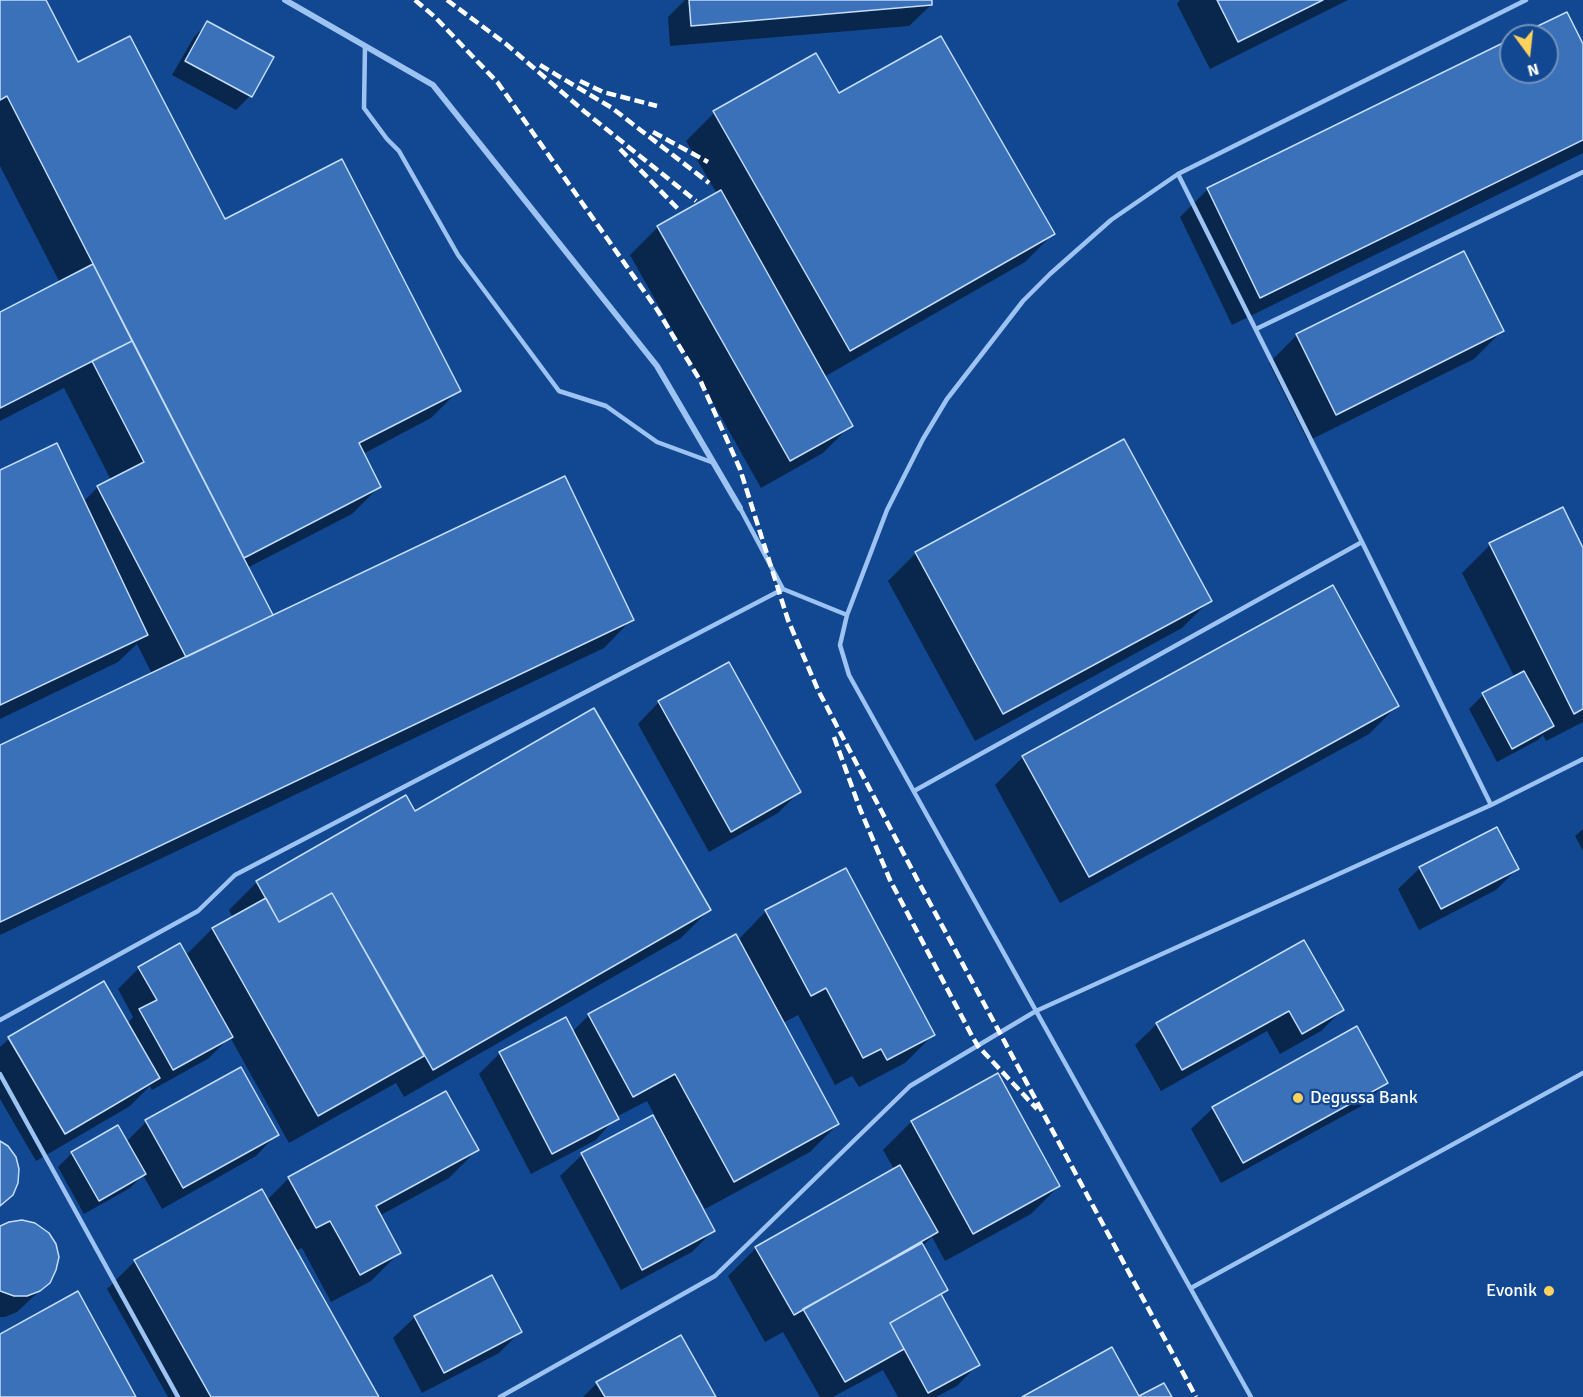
<!DOCTYPE html>
<style>
body{margin:0}
#map{position:relative;width:1583px;height:1397px;overflow:hidden;background:#124891;font-family:Signika,sans-serif}
canvas{display:block}
.north{position:absolute;left:1499px;top:24px;width:60px;height:60px;box-sizing:border-box;background:#124891;border:2px solid #7191bd;border-radius:50%;rotate:165deg;font-size:16px;font-weight:700;line-height:24px;text-align:center;color:#fff}
.north::after{content:'';display:block;margin:auto;width:21px;height:27px;background:#ffd25e;clip-path:polygon(50% 0,100% 100%,50% 72%,0 100%)}
</style>
<div id="map">
<canvas width="1583" height="1397"></canvas>
<div class="north">N</div>
</div>
<script>
const g = document.querySelector('canvas').getContext('2d');
g.lineJoin = 'round';
function fillPath(path, color) { g.fillStyle = color; g.fill(path, 'evenodd'); }
function strokePath(path, color, width, dash) { g.strokeStyle = color; g.lineWidth = width; g.lineCap = dash ? 'butt' : 'round'; g.setLineDash(dash || []); g.stroke(path); }
function drawText(font, color, halo, rows, align = 'center') {
  g.font = font + ' Signika,sans-serif'; g.lineWidth = 4.5; g.setLineDash([]); g.textBaseline = 'middle'; g.strokeStyle = halo; g.fillStyle = color; for (const [text, x, y, turn = 0] of rows) {
    g.save(); g.translate(x, y); g.rotate((+turn || 0) * Math.PI / 180); g.textAlign = isNaN(turn) ? turn : align; if (halo) g.strokeText(text, 0, 0); g.fillText(text, 0, 0); g.restore();
  }
}
fillPath(new Path2D(`
 M 0,0 L 45,0 L 77,64 L 224,222 L 459,390 L 431,418 L 363,454 L 380,486 L 352,514 L 247,568 L 272,617 L 632,619 L 604,648 L 0,935 L 0,747 L 152,674 L 137,644 L 118,662 L 0,719 L 0,471 L 83,502 L 98,487 L 111,480 L 64,388 L 0,421 L 0,313 L 60,283 L 0,166 Z
 M 685,0 L 930,0 L 931,5 L 909,26 L 670,46 L 668,17 Z
 M 1180,0 L 1348,0 L 1210,69 L 1177,4 Z
 M 1566,14 L 1583,47 L 1583,153 L 1232,325 L 1180,217 L 1208,189 L 1511,72 L 1547,72 L 1547,36 L 1520,36 Z
 M 208,23 L 250,96 L 236,110 L 172,75 L 194,37 Z
 M 839,95 L 1053,234 L 1025,262 L 824,377 L 851,425 L 823,453 L 761,488 L 630,255 L 658,227 L 717,194 L 686,141 L 714,113 Z
 M 1502,331 L 1474,359 L 1308,441 L 1269,363 L 1297,335 Z
 M 1490,545 L 1583,551 L 1583,722 L 1546,741 L 1543,735 L 1538,740 L 1497,762 L 1469,709 L 1483,695 L 1515,678 L 1462,573 Z
 M 916,553 L 1210,600 L 1182,628 L 975,741 L 888,581 Z
 M 659,702 L 799,792 L 778,813 L 709,852 L 638,724 Z
 M 1397,706 L 1369,734 L 1060,903 L 995,785 L 1023,757 Z
 M 415,813 L 709,910 L 681,938 L 404,1097 L 396,1083 L 289,1143 L 230,1037 L 209,1058 L 152,1090 L 150,1086 L 130,1106 L 36,1161 L 0,1099 L 0,1047 L 9,1039 L 103,983 L 127,1024 L 133,1017 L 118,989 L 139,968 L 185,956 L 212,929 L 233,918 L 229,910 L 257,882 Z
 M 1583,829 L 1583,851 L 1575,836 Z
 M 1420,868 L 1517,869 L 1496,890 L 1419,930 L 1398,889 Z
 M 766,911 L 933,1035 L 905,1063 L 859,1087 L 852,1076 L 835,1085 L 798,1015 L 783,1023 L 838,1124 L 810,1152 L 705,1209 L 697,1194 L 695,1196 L 713,1231 L 692,1252 L 621,1290 L 560,1176 L 582,1155 L 655,1116 L 647,1101 L 616,1117 L 596,1140 L 531,1174 L 479,1074 L 500,1053 L 572,1032 L 589,1015 L 735,936 L 738,940 Z
 M 1304,942 L 1342,1010 L 1321,1031 L 1280,1054 L 1267,1031 L 1161,1091 L 1135,1045 L 1157,1024 Z
 M 997,1075 L 1059,1186 L 1031,1214 L 945,1261 L 932,1237 L 922,1246 L 947,1290 L 941,1296 L 978,1364 L 957,1386 L 936,1397 L 898,1397 L 883,1370 L 833,1397 L 820,1397 L 783,1332 L 765,1342 L 728,1276 L 756,1248 L 894,1169 L 883,1150 L 911,1122 Z
 M 1386,1082 L 1365,1104 L 1221,1183 L 1191,1129 L 1213,1108 Z
 M 146,1122 L 277,1134 L 256,1156 L 162,1209 L 143,1175 L 130,1188 L 84,1214 L 58,1167 L 72,1153 L 126,1142 Z
 M 477,1150 L 449,1178 L 379,1216 L 399,1253 L 371,1281 L 331,1302 L 302,1248 L 295,1251 L 377,1397 L 168,1397 L 107,1289 L 135,1261 L 267,1200 L 289,1178 Z
 M 0,1228 L 49,1282 L 17,1312 L 5,1317 L 0,1317 Z
 M 415,1317 L 520,1332 L 499,1353 L 422,1393 L 393,1338 Z
 M 597,1383 L 714,1397 L 583,1397 Z`), '#0007');
const building = new Path2D(`
 M 0,0 L 46,0 L 78,62 L 130,36 L 225,219 L 342,159 L 461,391 L 359,443 L 381,487 L 244,558 L 7,96 L 0,100 Z
 M 689,0 L 932,0 L 932,5 L 691,26 Z
 M 1217,0 L 1323,0 L 1238,42 Z
 M 1567,12 L 1583,44 L 1583,140 L 1260,298 L 1207,188 L 1511,39 L 1511,72 L 1547,72 L 1547,36 L 1517,36 Z
 M 207,21 L 274,57 L 252,97 L 185,61 Z
 M 941,36 L 1055,234 L 850,351 L 713,111 L 816,53 L 839,93 Z
 M 721,190 L 853,426 L 790,461 L 657,226 Z
 M 1464,251 L 1504,331 L 1336,415 L 1296,334 Z
 M 93,264 L 132,341 L 0,408 L 0,312 Z
 M 132,341 L 273,615 L 186,657 L 97,486 L 144,462 L 92,361 Z
 M 1124,439 L 1212,601 L 1003,714 L 915,552 Z
 M 57,443 L 148,635 L 0,705 L 0,470 Z
 M 565,476 L 634,620 L 0,922 L 0,745 Z
 M 1563,507 L 1583,548 L 1583,709 L 1574,714 L 1489,543 Z
 M 1333,585 L 1399,706 L 1089,877 L 1022,756 Z
 M 729,662 L 801,792 L 731,832 L 658,701 Z
 M 1524,671 L 1554,726 L 1512,749 L 1482,693 Z
 M 594,708 L 711,910 L 433,1070 L 332,893 L 279,922 L 256,881 L 406,795 L 415,811 Z
 M 1497,827 L 1519,869 L 1441,909 L 1419,867 Z
 M 846,868 L 935,1035 L 887,1060 L 881,1049 L 863,1058 L 826,988 L 811,996 L 765,910 Z
 M 332,893 L 424,1056 L 318,1116 L 212,928 L 266,898 L 279,922 Z
 M 736,934 L 839,1124 L 734,1182 L 675,1074 L 633,1097 L 588,1014 Z
 M 1304,940 L 1344,1010 L 1302,1034 L 1289,1011 L 1182,1070 L 1156,1023 Z
 M 180,943 L 233,1037 L 173,1070 L 139,1009 L 157,1000 L 138,967 Z
 M 104,981 L 160,1078 L 65,1134 L 8,1037 Z
 M 566,1017 L 619,1119 L 552,1154 L 499,1052 Z
 M 1357,1026 L 1388,1083 L 1243,1163 L 1212,1107 Z
 M 241,1067 L 279,1135 L 183,1188 L 145,1120 Z
 M 998,1073 L 1060,1186 L 973,1234 L 911,1121 Z
 M 446,1091 L 479,1150 L 376,1206 L 401,1253 L 360,1275 L 330,1221 L 316,1228 L 288,1177 Z
 M 653,1115 L 715,1231 L 642,1270 L 581,1153 Z
 M 118,1125 L 146,1174 L 99,1201 L 71,1152 Z
 M 0,1141 L 8,1146 L 16,1157 L 19,1169 L 18,1183 L 13,1195 L 0,1206 Z
 M 900,1165 L 938,1232 L 794,1315 L 755,1247 Z
 M 262,1189 L 379,1397 L 211,1397 L 134,1260 Z
 M 22,1220 L 35,1223 L 49,1233 L 56,1244 L 59,1257 L 56,1270 L 50,1283 L 40,1291 L 27,1296 L 14,1296 L 0,1291 L 0,1226 L 9,1222 Z
 M 922,1243 L 948,1290 L 890,1323 L 904,1349 L 845,1382 L 803,1309 Z
 M 492,1275 L 522,1332 L 444,1373 L 414,1316 Z
 M 78,1291 L 136,1397 L 0,1397 L 0,1334 Z
 M 941,1294 L 980,1365 L 928,1393 L 890,1323 Z
 M 681,1335 L 716,1397 L 605,1397 L 596,1382 Z
 M 1112,1347 L 1139,1396 L 1164,1383 L 1172,1397 L 1022,1397 Z`);
fillPath(building, '#3a71b9');
strokePath(building, '#c4ddfd', 1.5);
strokePath(new Path2D(`
 M 365,46 L 364,108 L 387,139 L 399,151 L 458,255 L 559,391 L 606,406 L 657,442 L 714,463
 M 1256,329 L 1583,172
 M 783,589 L 847,615 L 840,645 L 849,675 L 1251,1397
 M 847,615 L 887,510 L 923,439 L 947,399 L 1023,301 L 1050,274 L 1111,220 L 1178,174 L 1526,0
 M 914,791 L 1362,542 L 1178,174
 M 1491,805 L 1583,759
 M 0,1020 L 198,911 L 235,875 L 783,589 L 740,508
 M 0,1074 L 178,1397
 M 1191,1288 L 1583,1073
 M 500,1397 L 715,1276 L 910,1086 L 1036,1011 L 1491,805 L 1362,542`), '#9dc3f2', 4.5);
strokePath(new Path2D(`
 M 285,0 L 433,85 L 657,366 L 740,508`), '#9dc3f2', 6);
strokePath(new Path2D(`
 M 415,0 L 435,17 L 498,83 L 658,311 L 701,382 L 740,469 L 788,620 L 818,690 L 918,881 L 1196,1397
 M 447,0 L 506,44 L 585,112 L 696,201
 M 540,65 L 612,108 L 709,183
 M 580,81 L 603,92 L 657,106
 M 653,132 L 708,162
 M 620,149 L 680,211
 M 834,737 L 860,809 L 890,880 L 972,1036 L 978,1046 L 1037,1109`), '#fff', 4.5, [10, 4.5]);
for (const [x, y, r, color] of [
 [1298,1098,6,"#ffd25e"],
 [1549,1291,6,"#ffd25e"]
]) { const dot = new Path2D(); dot.arc(x, y, r, 0, 2 * Math.PI); g.fillStyle = color; g.fill(dot); strokePath(dot, '#124891', 2); }
drawText('18px', '#fff', '#124891', [
 ["Degussa Bank",1310,1098],
 ["Evonik",1537,1291,"right"]
], 'left');
</script>
